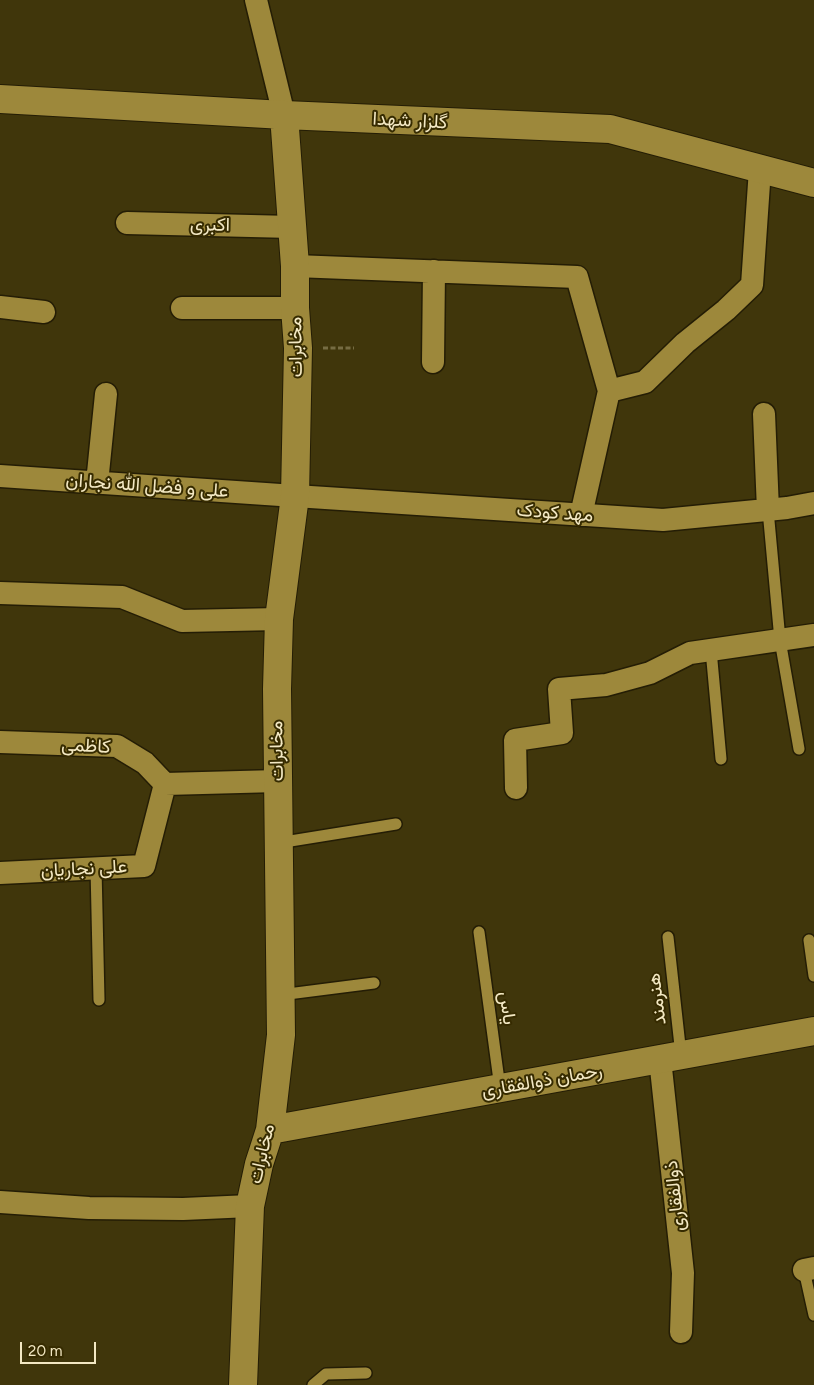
<!DOCTYPE html>
<meta charset="utf-8">
<style>
body{margin:0}
#map{position:relative;width:814px;height:1385px;overflow:hidden;background:#40360b;font-family:Figtree,sans-serif}
canvas{display:block}
.scale{position:absolute;left:20px;top:1342px;width:76px;height:22px;box-sizing:border-box;border:2px solid #f3e8c3;border-top:0;padding-left:6px;font-size:15px;line-height:18px;white-space:nowrap;color:#f3e8c3;-webkit-text-stroke:4px #362b00;paint-order:stroke}
</style>
<div id="map">
<canvas width="814" height="1385"></canvas>
<div class="scale">20 m</div>
</div>
<script>
const g = document.querySelector('canvas').getContext('2d');
g.lineJoin = 'round';
function strokePath(path, color, width, dash) { g.strokeStyle = color; g.lineWidth = width; g.lineCap = dash ? 'butt' : 'round'; g.setLineDash(dash || []); g.stroke(path); }
function drawText(font, color, halo, rows, align = 'center') {
  g.font = font + ' Figtree,Vazirmatn,sans-serif'; g.lineWidth = 4; g.setLineDash([]); g.textBaseline = 'middle'; g.strokeStyle = halo; g.fillStyle = color; for (const [text, x, y, turn = 0] of rows) {
    g.save(); g.translate(x, y); g.rotate((+turn || 0) * Math.PI / 180); g.textAlign = isNaN(turn) ? turn : align; if (halo) g.strokeText(text, 0, 0); g.fillText(text, 0, 0); g.restore();
  }
}
const service = new Path2D(`
 M 768,510 L 780,640 L 799,749
 M 711,650 L 721,759
 M 278,843 L 396,824
 M 96,868 L 99,1000
 M 479,932 L 500,1088
 M 668,937 L 681,1055
 M 809,940 L 814,976
 M 280,995 L 374,983
 M 804,1270 L 814,1315
 M 313,1385 L 326,1374 L 366,1373`);
const minor = new Path2D(`
 M 256,0 L 284,115
 M 127,223 L 292,227
 M 295,266 L 577,277 L 609,391
 M 0,307 L 44,312
 M 182,308 L 295,308
 M 433,362 L 434,271
 M 764,414 L 768,510
 M 0,476 L 295,496 L 663,520 L 787,508 L 814,503
 M 97,483 L 106,394
 M 581,515 L 609,391 L 645,382 L 685,343 L 726,310 L 752,285 L 760,169
 M 0,593 L 122,597 L 182,621 L 279,619
 M 0,742 L 117,746 L 145,763 L 165,784 L 278,781
 M 516,788 L 515,740 L 562,733 L 559,689 L 606,685 L 650,673 L 690,653 L 814,635
 M 0,873 L 144,866 L 165,784
 M 660,1059 L 683,1273 L 681,1332
 M 0,1202 L 89,1208 L 183,1209 L 250,1206
 M 804,1270 L 814,1268`);
const tertiary = new Path2D(`
 M 0,99 L 284,115 L 610,129 L 814,183
 M 270,1130 L 814,1031
 M 243,1385 L 250,1206 L 259,1164 L 270,1130 L 281,1035 L 277,689 L 279,619 L 295,496 L 298,348 L 295,308 L 295,266 L 284,115`);
strokePath(service, '#241d05', 14);
strokePath(minor, '#241d05', 25);
strokePath(tertiary, '#241d05', 30);
strokePath(new Path2D(`
 M 323,348 L 354,348`), '#766c43', 3, [5, 2.5]);
strokePath(service, '#9d883b', 11);
strokePath(minor, '#9d883b', 22);
strokePath(tertiary, '#9d883b', 28);
drawText('19px', '#f3e8c3', '#362b00', [
 ["گلزار شهدا",410,121,3],
 ["اکبری",210,225,1],
 ["مخابرات",296,347,-91],
 ["علی و فضل الله نجاران",147,486,4],
 ["مهد کودک",555,513,4],
 ["کاظمی",86,746,3],
 ["مخابرات",277,751,-91],
 ["علی نجاریان",84,869,-3],
 ["هنرمند",657,999,-97],
 ["یاس",507,1008,82],
 ["رحمان ذوالفقاری",542,1081,-10],
 ["مخابرات",262,1154,-77],
 ["ذوالفقاری",675,1196,-96]
]);
</script>
